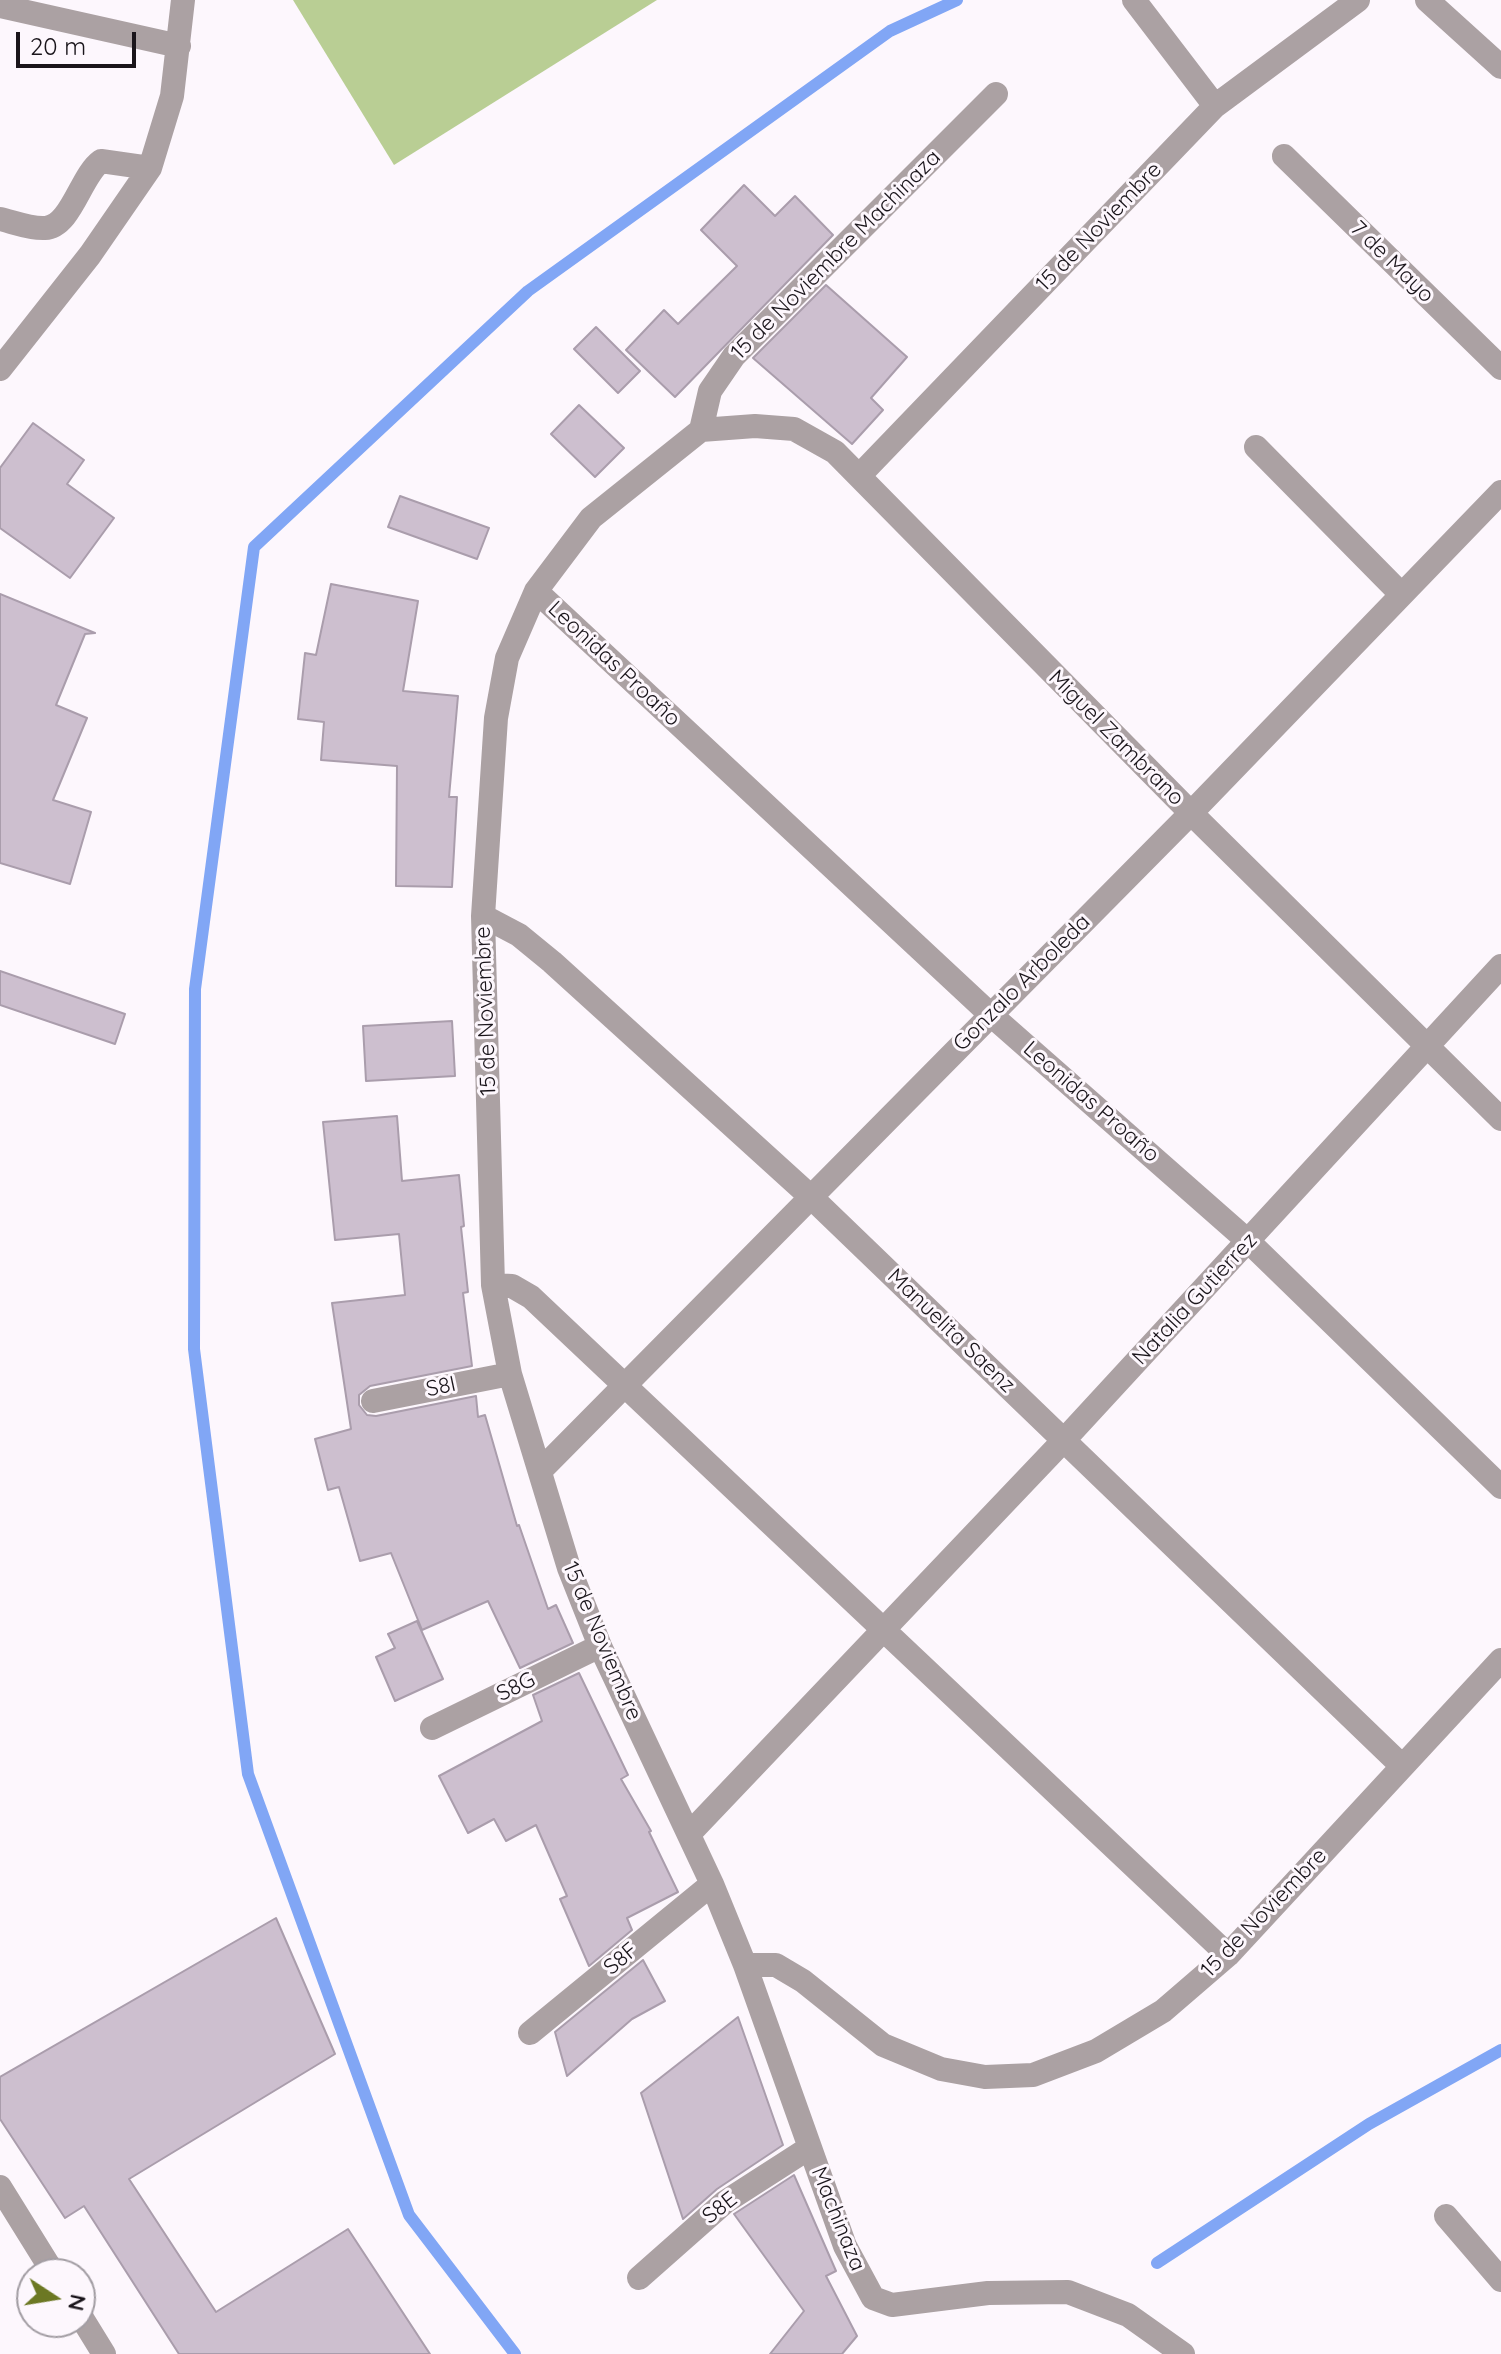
<!DOCTYPE html>
<meta charset="utf-8">
<style>
body{margin:0}
#map{position:relative;width:1501px;height:2354px;overflow:hidden;background:#fdf7fd;font-family:Quicksand,sans-serif}
canvas{display:block}
.north{position:absolute;left:16px;top:2258px;width:80px;height:80px;box-sizing:border-box;background:#fdf7fd;border:2px solid #a29da3;border-radius:50%;rotate:102deg;font-size:22px;font-weight:700;line-height:32px;text-align:center;color:#1a151b}
.north::after{content:'';display:block;margin:auto;width:28px;height:36px;background:#6c7823;clip-path:polygon(50% 0,100% 100%,50% 72%,0 100%)}
.scale{position:absolute;left:16px;top:32px;width:120px;height:36px;box-sizing:border-box;border:4px solid #1a151b;border-top:0;padding-left:10px;font-size:24px;line-height:28px;white-space:nowrap;color:#1a151b;-webkit-text-stroke:6px #fdf7fd;paint-order:stroke}
</style>
<div id="map">
<canvas width="1501" height="2354"></canvas>
<div class="north">N</div>
<div class="scale">20 m</div>
</div>
<script>
const g = document.querySelector('canvas').getContext('2d');
g.lineJoin = 'round';
function fillPath(path, color) { g.fillStyle = color; g.fill(path, 'evenodd'); }
function strokePath(path, color, width, dash) { g.strokeStyle = color; g.lineWidth = width; g.lineCap = dash ? 'butt' : 'round'; g.setLineDash(dash || []); g.stroke(path); }
function drawText(font, color, halo, rows, align = 'center') {
  g.font = font + ' Quicksand,sans-serif'; g.lineWidth = 6; g.setLineDash([]); g.textBaseline = 'middle'; g.strokeStyle = halo; g.fillStyle = color; for (const [text, x, y, turn = 0] of rows) {
    g.save(); g.translate(x, y); g.rotate((+turn || 0) * Math.PI / 180); g.textAlign = isNaN(turn) ? turn : align; if (halo) g.strokeText(text, 0, 0); g.fillText(text, 0, 0); g.restore();
  }
}
fillPath(new Path2D(`
 M 293,0 L 657,0 L 394,165 Z`), '#b9ce94');
strokePath(new Path2D(`
 M 1157,2263 L 1369,2124 L 1501,2050
 M 515,2354 L 409,2215 L 248,1774 L 194,1349 L 195,989 L 254,547 L 528,291 L 890,31 L 957,0`), '#81a6f5', 12);
const building = new Path2D(`
 M 744,185 L 775,216 L 795,196 L 833,235 L 675,397 L 626,350 L 664,310 L 678,324 L 737,266 L 701,230 Z
 M 826,285 L 907,357 L 871,398 L 883,410 L 852,444 L 753,358 Z
 M 596,327 L 640,371 L 618,393 L 574,349 Z
 M 579,405 L 624,448 L 595,477 L 551,434 Z
 M 33,423 L 84,460 L 67,484 L 114,518 L 70,578 L 0,528 L 0,468 Z
 M 400,496 L 489,528 L 477,559 L 388,527 Z
 M 331,584 L 418,601 L 403,691 L 458,696 L 449,797 L 457,797 L 452,887 L 396,886 L 397,766 L 321,760 L 324,722 L 298,719 L 305,653 L 316,655 Z
 M 0,594 L 95,633 L 85,634 L 56,705 L 87,718 L 53,800 L 91,812 L 70,884 L 0,863 Z
 M 0,971 L 125,1014 L 115,1044 L 0,1005 Z
 M 452,1021 L 455,1076 L 366,1081 L 363,1026 Z
 M 397,1116 L 402,1181 L 459,1175 L 464,1226 L 461,1227 L 468,1292 L 463,1293 L 472,1366 L 370,1386 L 359,1395 L 359,1405 L 367,1415 L 376,1416 L 476,1396 L 478,1417 L 485,1415 L 517,1526 L 519,1525 L 548,1609 L 556,1605 L 573,1643 L 520,1668 L 488,1601 L 422,1630 L 391,1553 L 360,1561 L 339,1487 L 328,1490 L 315,1439 L 351,1429 L 332,1303 L 405,1295 L 399,1234 L 335,1240 L 323,1122 Z
 M 417,1621 L 443,1679 L 395,1701 L 376,1657 L 395,1648 L 388,1634 Z
 M 579,1673 L 628,1775 L 621,1779 L 651,1831 L 649,1832 L 678,1892 L 627,1918 L 632,1930 L 589,1966 L 560,1899 L 567,1896 L 536,1825 L 506,1841 L 494,1819 L 468,1833 L 439,1776 L 542,1721 L 533,1695 Z
 M 276,1918 L 335,2054 L 129,2179 L 216,2312 L 348,2229 L 430,2354 L 179,2354 L 84,2206 L 65,2218 L 0,2119 L 0,2077 Z
 M 643,1960 L 665,2001 L 632,2019 L 567,2076 L 555,2032 Z
 M 738,2017 L 783,2145 L 717,2189 L 683,2219 L 641,2093 Z
 M 794,2175 L 836,2271 L 826,2276 L 857,2336 L 842,2354 L 770,2354 L 804,2311 L 734,2214 Z`);
fillPath(building, '#cdbfcf');
strokePath(building, '#aa9dac', 2);
strokePath(new Path2D(`
 M 1134,0 L 1215,106
 M 1427,0 L 1501,67
 M 0,6 L 179,46
 M 1284,156 L 1501,368
 M 0,219 C 13,222 31,229 45,228 C 71,227 81,175 101,161 L 150,168
 M 0,369 L 90,255 L 150,168 L 172,96 L 183,0
 M 701,430 L 591,518 L 536,591 L 507,658 L 496,718 L 483,916 L 493,1285 L 510,1374 L 569,1568 L 600,1646 L 712,1884 L 745,1965 L 845,2246 L 873,2298 L 892,2305 L 988,2293 L 1068,2292 L 1128,2315 L 1183,2354
 M 701,430 L 755,426 L 794,429 L 835,452 L 1191,813 L 1501,1119
 M 701,430 L 710,391 L 734,356 L 996,94
 M 1256,447 L 1401,594
 M 859,476 L 1215,106 L 1358,0
 M 536,591 L 991,1015 L 1249,1242 L 1501,1487
 M 483,916 L 519,935 L 552,962 L 811,1197 L 1402,1766
 M 493,1285 L 512,1286 L 531,1297 L 1228,1955
 M 373,1401 L 510,1374
 M 540,1471 L 1191,813 L 1501,492
 M 432,1728 L 600,1646
 M 689,1834 L 1065,1439 L 1501,966
 M 745,1965 L 776,1965 L 803,1981 L 883,2045 L 941,2069 L 985,2077 L 1033,2075 L 1096,2051 L 1163,2011 L 1228,1955 L 1501,1660
 M 530,2033 L 712,1884
 M 0,2187 L 54,2274
 M 1446,2216 L 1501,2280
 M 639,2278 L 725,2202 L 809,2148
 M 80,2315 L 104,2354`), '#aba1a3', 24);
drawText('22px', '#1a151b', '#fdf7fd', [
 ["15 de Noviembre",1099,227,-46],
 ["15 de Noviembre Machinaza",836,255,-45],
 ["7 de Mayo",1392,262,44],
 ["Leonidas Proaño",614,664,43],
 ["Miguel Zambrano",1116,738,45],
 ["Gonzalo Arboleda",1022,983,-45],
 ["15 de Noviembre",486,1011,-92],
 ["Leonidas Proaño",1091,1102,41],
 ["Natalia Gutierrez",1195,1299,-47],
 ["Manuelita Saenz",951,1331,44],
 ["S8I",441,1387,-12],
 ["15 de Noviembre",602,1641,67],
 ["S8G",516,1687,-26],
 ["15 de Noviembre",1264,1913,-46],
 ["S8F",621,1959,-40],
 ["S8E",720,2208,-38],
 ["Machinaza",838,2219,68]
]);
</script>
